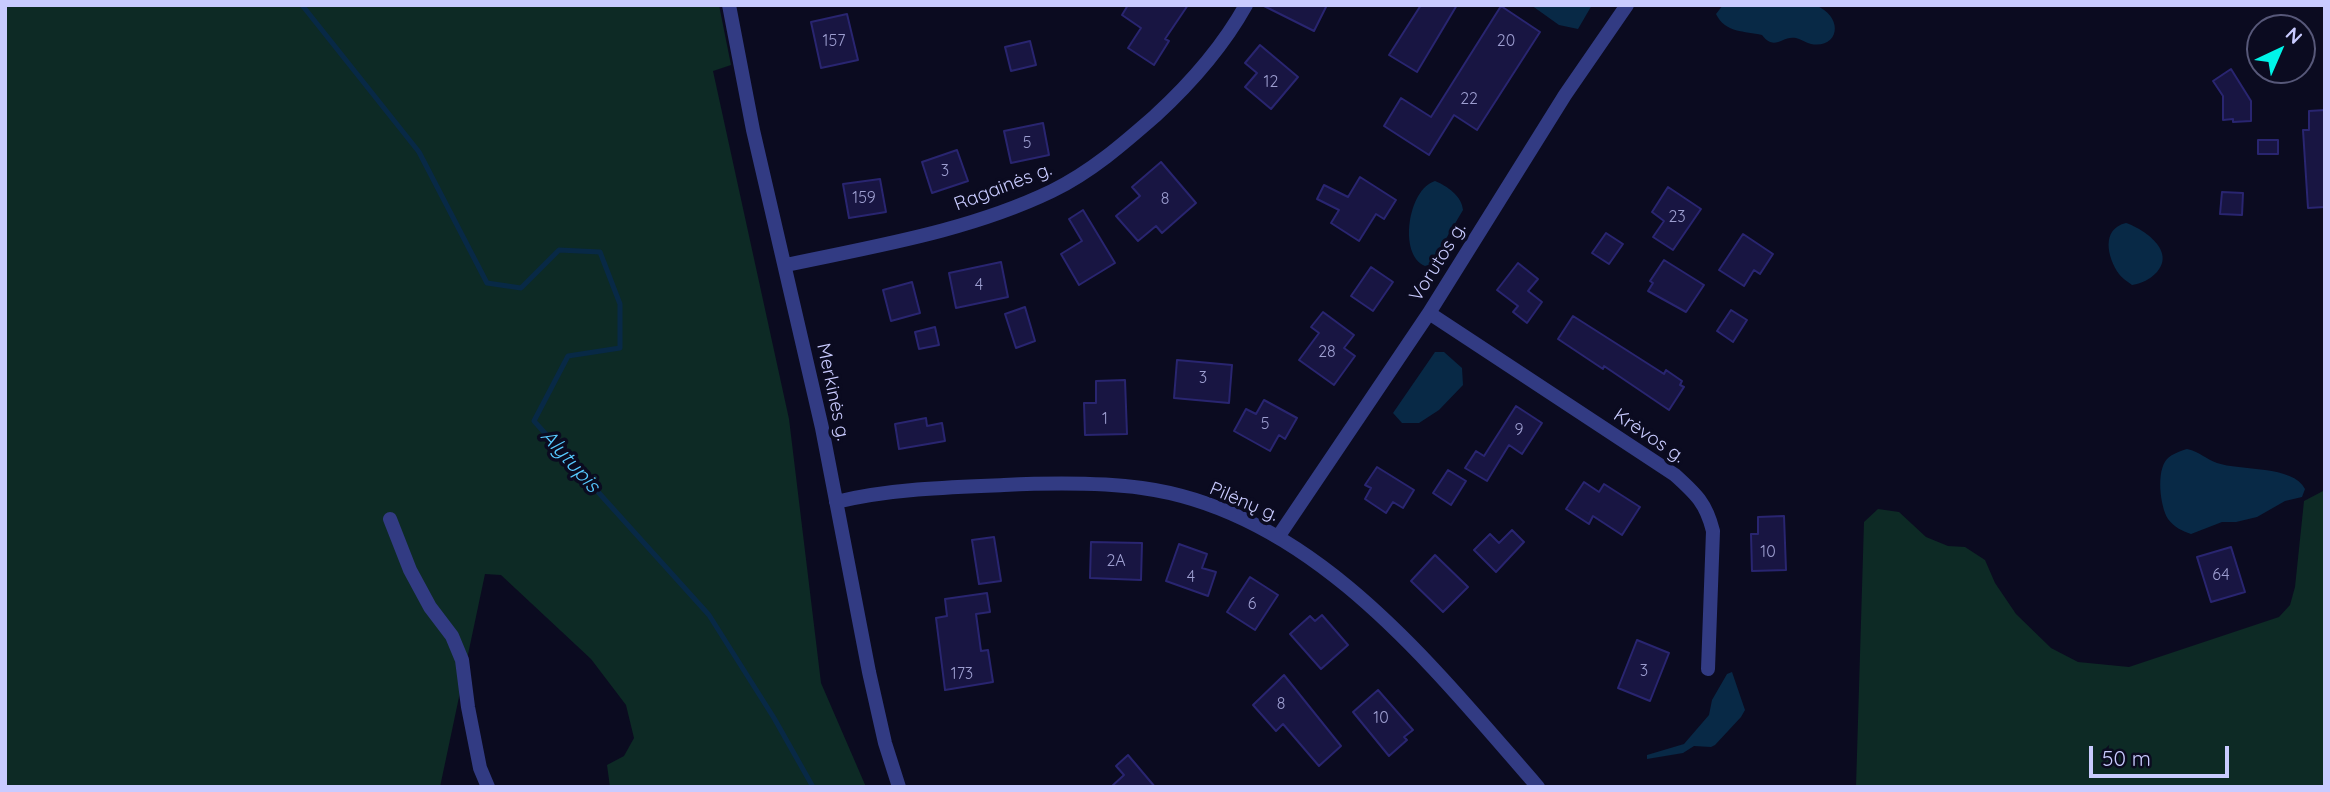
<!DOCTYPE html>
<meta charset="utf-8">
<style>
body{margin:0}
#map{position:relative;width:2330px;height:792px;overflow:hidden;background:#0b0b20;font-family:Quicksand,sans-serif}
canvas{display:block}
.frame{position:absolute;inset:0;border:7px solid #c9cbff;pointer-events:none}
.north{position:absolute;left:2246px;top:14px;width:70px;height:70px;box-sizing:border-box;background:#0b0b20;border:2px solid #575879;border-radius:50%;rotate:44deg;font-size:19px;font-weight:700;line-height:28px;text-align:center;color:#c9cbff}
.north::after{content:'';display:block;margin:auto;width:24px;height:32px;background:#00f4e8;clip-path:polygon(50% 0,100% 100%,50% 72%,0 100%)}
.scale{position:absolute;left:2089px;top:746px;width:140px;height:32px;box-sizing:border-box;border:4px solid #c9cbff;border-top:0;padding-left:9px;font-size:21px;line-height:24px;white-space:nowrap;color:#c9cbff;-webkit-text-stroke:5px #0b0b20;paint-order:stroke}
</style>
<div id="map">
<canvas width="2330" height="792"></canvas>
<div class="frame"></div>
<div class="north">N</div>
<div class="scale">50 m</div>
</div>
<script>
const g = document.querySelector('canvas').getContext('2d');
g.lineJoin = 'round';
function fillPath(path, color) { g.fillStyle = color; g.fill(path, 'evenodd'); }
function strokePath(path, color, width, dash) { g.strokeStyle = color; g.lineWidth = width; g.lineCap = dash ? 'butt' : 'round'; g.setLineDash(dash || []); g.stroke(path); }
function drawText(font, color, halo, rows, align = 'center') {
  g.font = font + ' Quicksand,sans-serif'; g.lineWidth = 7; g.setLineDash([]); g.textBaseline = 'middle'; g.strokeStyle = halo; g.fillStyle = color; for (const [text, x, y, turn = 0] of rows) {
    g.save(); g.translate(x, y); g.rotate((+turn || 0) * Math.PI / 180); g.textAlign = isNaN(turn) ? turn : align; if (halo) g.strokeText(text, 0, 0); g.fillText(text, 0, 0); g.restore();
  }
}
fillPath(new Path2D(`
 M 5,5 L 719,5 L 731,65 L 713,71 L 789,419 L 821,683 L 866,787 L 610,787 L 607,765 L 624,756 L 634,738 L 626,705 L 591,659 L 501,575 L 485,574 L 440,787 L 5,787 Z
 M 2325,490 L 2325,787 L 1856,787 L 1864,522 L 1878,509 L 1899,512 L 1926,537 L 1948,546 L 1965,547 L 1985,560 L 1995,583 L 2016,614 L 2051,648 L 2078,662 L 2129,667 L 2279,617 L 2290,605 L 2295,587 L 2304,501 Z`), '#0d2a25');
fillPath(new Path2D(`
 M 1531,5 L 1592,5 L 1578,29 L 1559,25 Z
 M 1723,5 L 1815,5 C 1844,16 1840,49 1811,44 C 1806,43 1801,39 1796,38 C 1782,35 1775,52 1762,35 C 1745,31 1725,33 1716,14 Z
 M 1435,181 C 1447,186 1462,196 1463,210 L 1431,264 L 1425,266 C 1398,255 1408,189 1435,181 Z
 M 2126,223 C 2144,229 2176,251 2157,272 C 2149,280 2143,283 2132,285 C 2128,282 2122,278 2119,274 C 2107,257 2101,229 2126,223 Z
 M 1435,352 L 1444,352 L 1462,368 L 1463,385 L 1439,410 L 1419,423 L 1402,423 L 1393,413 Z
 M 2187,449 C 2201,452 2205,459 2217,463 C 2240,471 2293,465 2305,489 L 2302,497 L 2285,501 L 2257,517 L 2236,522 L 2222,522 L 2191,534 C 2182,531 2174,527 2168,519 C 2160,506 2156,471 2167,459 C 2172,454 2180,451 2187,449 Z
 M 1732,672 L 1745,710 L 1741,717 L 1715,745 L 1711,747 L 1694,746 L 1683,753 L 1647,759 L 1647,755 L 1684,744 L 1709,715 L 1712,700 L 1727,674 Z`), '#082946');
strokePath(new Path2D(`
 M 302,5 L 419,152 L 487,283 L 521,288 L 559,250 L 600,252 L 620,304 L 620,348 L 568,356 L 534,421 L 709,615 L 774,718 L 813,787`), '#082946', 5);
const building = new Path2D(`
 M 1128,5 L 1188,5 L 1165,39 L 1169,41 L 1154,65 L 1128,48 L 1141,28 L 1122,15 Z
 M 1262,5 L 1327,5 L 1314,31 Z
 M 1421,5 L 1457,5 L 1417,72 L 1389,55 Z
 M 1501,6 L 1540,32 L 1477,130 L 1454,115 L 1429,155 L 1384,126 L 1401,98 L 1431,117 Z
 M 847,14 L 858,60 L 821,68 L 811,22 Z
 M 1030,41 L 1036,65 L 1011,71 L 1005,47 Z
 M 1260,45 L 1298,77 L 1271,109 L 1245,87 L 1257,73 L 1245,63 Z
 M 2231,69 L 2251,101 L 2251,121 L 2233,122 L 2233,119 L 2223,120 L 2223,96 L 2213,81 Z
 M 2325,110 L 2325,207 L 2308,208 L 2303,130 L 2309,130 L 2309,111 Z
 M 1043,123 L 1049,155 L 1011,163 L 1004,131 Z
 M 2258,140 L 2278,140 L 2278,154 L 2258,154 Z
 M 957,150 L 968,181 L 932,193 L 922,162 Z
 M 1161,162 L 1196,203 L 1162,233 L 1156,226 L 1138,241 L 1116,216 L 1140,196 L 1132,187 Z
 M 1360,177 L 1396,200 L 1384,219 L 1376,214 L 1359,241 L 1331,223 L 1339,210 L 1317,199 L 1324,185 L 1348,197 Z
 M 880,179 L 886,212 L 849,218 L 843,184 Z
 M 1668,187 L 1701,209 L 1673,250 L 1653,237 L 1664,221 L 1652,212 Z
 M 2222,192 L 2243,193 L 2242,215 L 2220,214 Z
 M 1083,210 L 1115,263 L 1079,285 L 1061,254 L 1082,241 L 1069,219 Z
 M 1606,233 L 1623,244 L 1609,264 L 1592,253 Z
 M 1743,234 L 1773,254 L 1760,274 L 1754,270 L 1744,286 L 1719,270 Z
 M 1664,260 L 1704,285 L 1686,312 L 1648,291 L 1653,283 L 1650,281 Z
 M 1001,262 L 1008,297 L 956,308 L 949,273 Z
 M 1518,263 L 1538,279 L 1528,291 L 1542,302 L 1527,323 L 1513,312 L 1518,306 L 1497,290 Z
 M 1371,267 L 1393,282 L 1373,311 L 1351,296 Z
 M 912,282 L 920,313 L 891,321 L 883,290 Z
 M 1025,307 L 1035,341 L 1016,348 L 1005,314 Z
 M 1731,310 L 1747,320 L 1733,342 L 1717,331 Z
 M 1323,312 L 1354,335 L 1344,348 L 1355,356 L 1334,385 L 1299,360 L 1319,333 L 1311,327 Z
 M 1573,316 L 1664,374 L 1666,370 L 1682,381 L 1680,385 L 1684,387 L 1669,410 L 1604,366 L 1603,369 L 1558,339 Z
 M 935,327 L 939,345 L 919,349 L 915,332 Z
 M 1177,360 L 1232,365 L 1229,403 L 1174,398 Z
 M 1125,380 L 1127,434 L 1085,435 L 1084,403 L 1096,403 L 1096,381 Z
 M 1264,400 L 1297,418 L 1285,439 L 1279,435 L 1270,451 L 1234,431 L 1246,409 L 1256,414 Z
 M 1516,406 L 1542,423 L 1522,454 L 1509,445 L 1487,481 L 1465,468 L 1476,451 L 1484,456 Z
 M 926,418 L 927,426 L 942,423 L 945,441 L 899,449 L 895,424 Z
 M 1377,467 L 1414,490 L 1403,508 L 1393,502 L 1386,513 L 1365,499 L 1371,488 L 1365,485 Z
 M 1448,470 L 1466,481 L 1451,505 L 1433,493 Z
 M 1584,482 L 1599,492 L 1604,484 L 1640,507 L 1622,535 L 1593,516 L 1589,524 L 1566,509 Z
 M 1784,516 L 1786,570 L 1752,571 L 1751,534 L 1758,534 L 1758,517 Z
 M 1512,530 L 1524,542 L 1496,572 L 1474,550 L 1490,534 L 1499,543 Z
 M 994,537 L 1001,581 L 979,584 L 972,540 Z
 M 1091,542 L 1142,543 L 1141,580 L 1090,578 Z
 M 1179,544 L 1207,554 L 1202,568 L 1216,572 L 1208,596 L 1166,581 Z
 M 2231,547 L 2245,592 L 2211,602 L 2197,557 Z
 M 1435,555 L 1468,587 L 1443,612 L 1411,581 Z
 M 1250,577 L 1278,595 L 1255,630 L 1227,612 Z
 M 987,593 L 990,612 L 976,614 L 981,651 L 988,650 L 993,682 L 945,690 L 936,618 L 947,616 L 945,599 Z
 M 1322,615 L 1348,645 L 1321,669 L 1290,634 L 1310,616 L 1315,621 Z
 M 1637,640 L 1669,653 L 1650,701 L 1618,688 Z
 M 1284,675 L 1341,746 L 1319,766 L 1283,724 L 1276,731 L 1253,705 Z
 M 1378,690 L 1413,730 L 1404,737 L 1407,740 L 1389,756 L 1353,712 Z
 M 1128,755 L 1155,787 L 1111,787 L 1124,775 L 1116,766 Z`);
fillPath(building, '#181542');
strokePath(building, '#292570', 2);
strokePath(new Path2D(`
 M 729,5 L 753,130 L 822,428 L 869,672 L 885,743 L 899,787
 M 786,265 C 875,246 969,231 1052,191 C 1091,172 1123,144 1155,116 C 1191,83 1222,48 1246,5
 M 1429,313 L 1675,475 C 1696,494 1706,503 1713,531 L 1708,669
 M 836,502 C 889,489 950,487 1004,485 C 1049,483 1097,482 1142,488 C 1312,511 1432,666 1538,787
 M 390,519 L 410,570 L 430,607 L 452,636 L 462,660 L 468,707 L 480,768 L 488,787
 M 1278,537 L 1429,313 L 1565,95 L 1627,5`), '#323b83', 14);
drawText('16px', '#9d9ed0', null, [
 ["157",834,41],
 ["20",1506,41],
 ["12",1271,82],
 ["22",1469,99],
 ["5",1027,143],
 ["3",945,171],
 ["159",864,198],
 ["8",1165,199],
 ["23",1677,217],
 ["4",979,285],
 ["28",1327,352],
 ["3",1203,378],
 ["1",1105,419],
 ["5",1265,424],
 ["9",1519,430],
 ["10",1768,552],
 ["2A",1116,561],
 ["64",2221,575],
 ["4",1191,577],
 ["6",1252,604],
 ["3",1644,671],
 ["173",962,674],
 ["8",1281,704],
 ["10",1381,718]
]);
drawText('19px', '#c9cbff', '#0b0b20', [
 ["Ragainės g.",1003,187,-21],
 ["Vorutos g.",1438,262,-58],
 ["Merkinės g.",833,392,78],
 ["Krėvos g.",1649,436,34],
 ["Pilėnų g.",1244,502,23]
]);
drawText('italic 21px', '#57caff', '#0b0b20', [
 ["Alytupis",570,461,48]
]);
</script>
